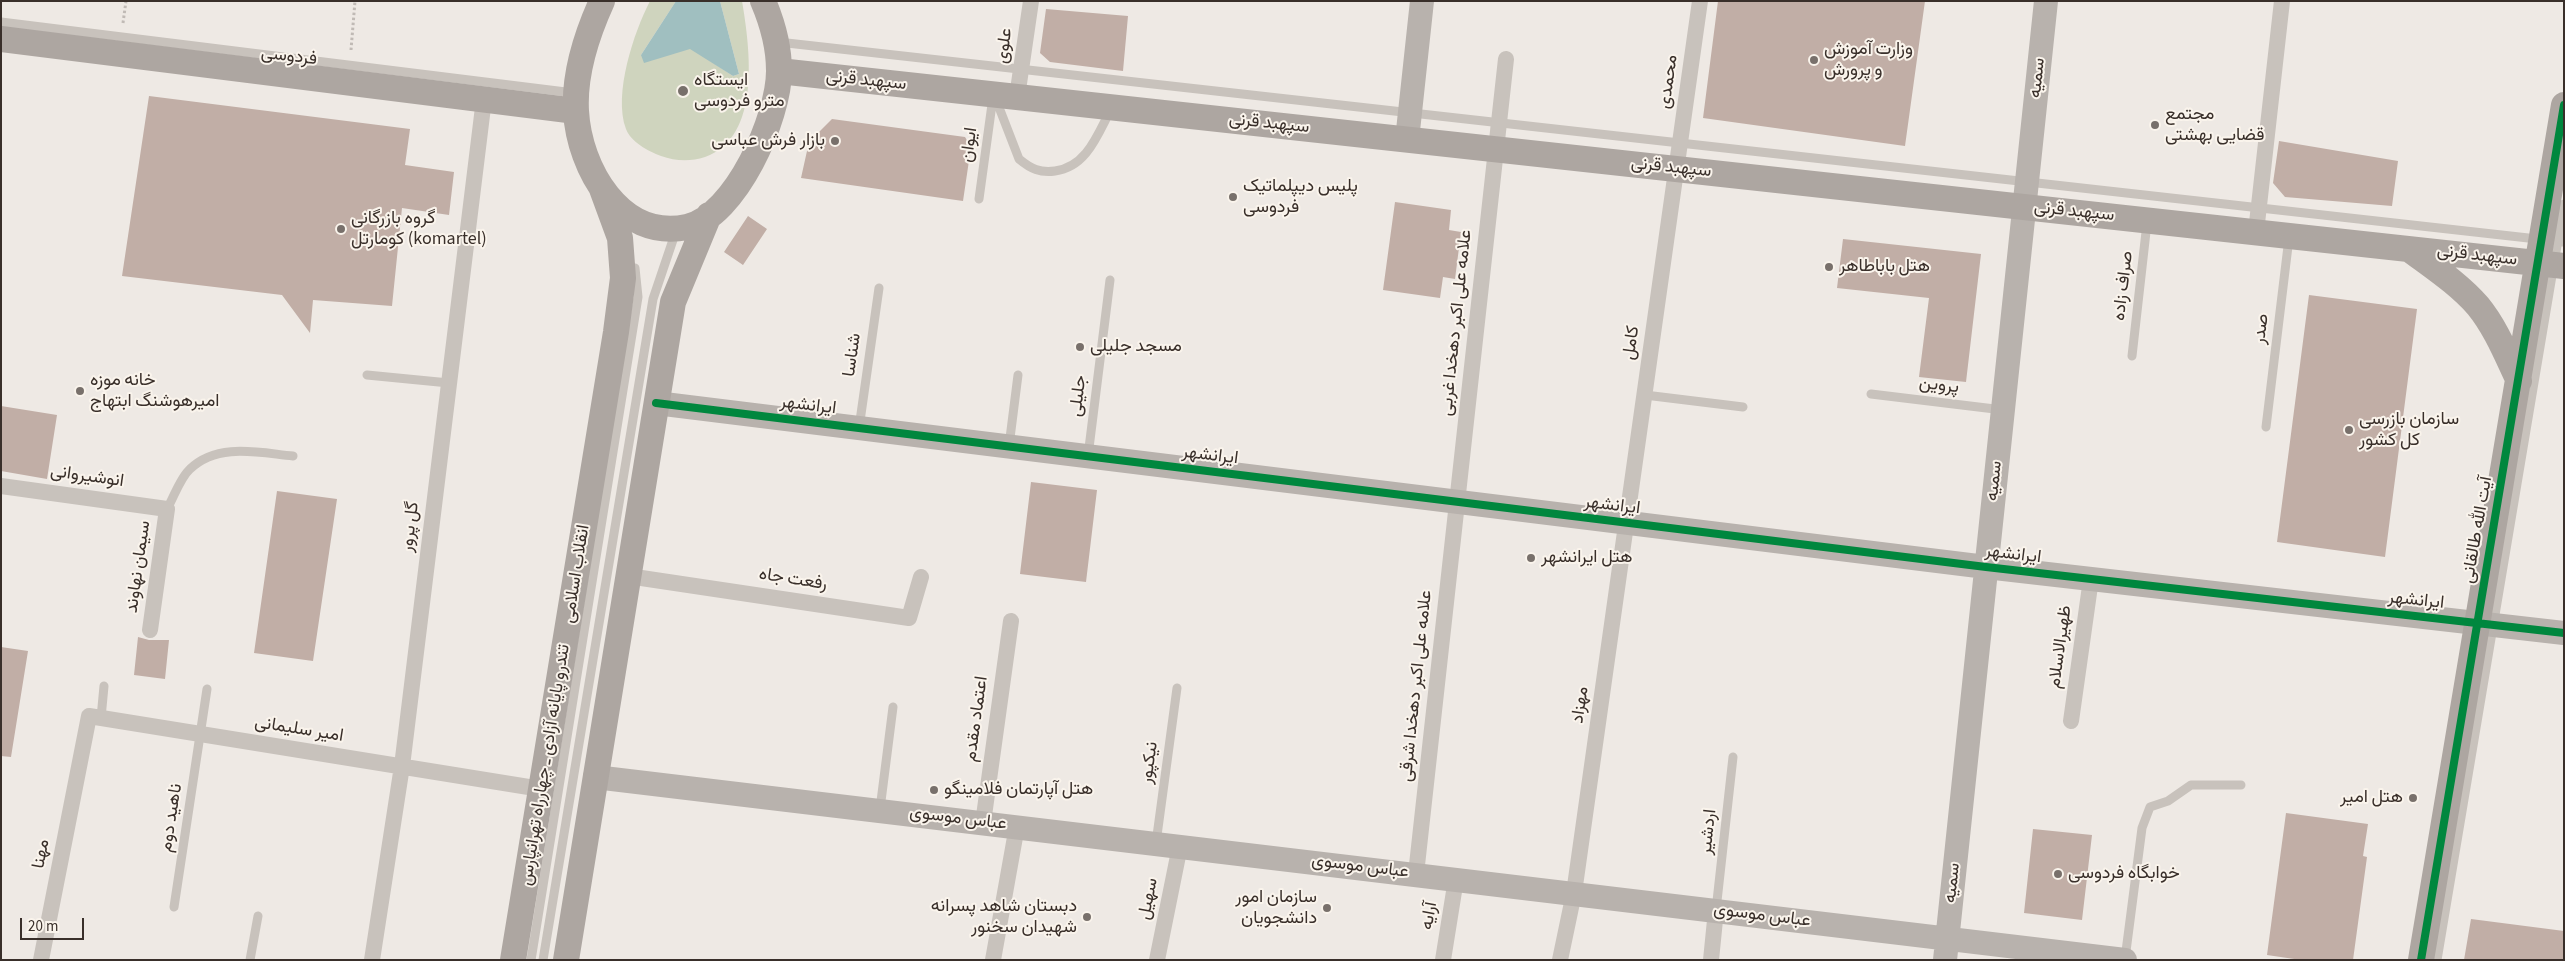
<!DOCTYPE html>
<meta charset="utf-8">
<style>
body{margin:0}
#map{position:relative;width:2565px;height:961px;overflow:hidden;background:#eee9e4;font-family:"Source Sans 3",sans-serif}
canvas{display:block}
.frame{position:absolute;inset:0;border:2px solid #392f2a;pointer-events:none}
.scale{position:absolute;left:20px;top:918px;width:64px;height:22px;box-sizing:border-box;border:2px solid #392f2a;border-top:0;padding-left:6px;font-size:15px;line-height:18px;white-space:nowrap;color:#392f2a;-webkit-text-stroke:4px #faf4ec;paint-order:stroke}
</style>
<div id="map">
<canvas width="2565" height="961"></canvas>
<div class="frame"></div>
<div class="scale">20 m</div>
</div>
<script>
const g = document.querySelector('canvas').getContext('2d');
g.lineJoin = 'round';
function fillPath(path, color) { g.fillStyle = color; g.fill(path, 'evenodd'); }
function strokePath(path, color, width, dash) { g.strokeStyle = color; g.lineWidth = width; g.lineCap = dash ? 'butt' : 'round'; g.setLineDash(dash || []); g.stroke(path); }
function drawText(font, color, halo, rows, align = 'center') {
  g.font = font + ' "Source Sans 3",Vazirmatn,sans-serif'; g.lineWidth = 4; g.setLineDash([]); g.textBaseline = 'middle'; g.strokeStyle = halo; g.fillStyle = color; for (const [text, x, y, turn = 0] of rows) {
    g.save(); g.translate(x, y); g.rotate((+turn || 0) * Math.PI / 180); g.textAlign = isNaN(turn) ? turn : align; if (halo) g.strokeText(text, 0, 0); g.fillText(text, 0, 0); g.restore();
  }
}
fillPath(new Path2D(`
 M 650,1 L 676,1 L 641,55 L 691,48 L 733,76 L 739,74 L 720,1 L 742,1 C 750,48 762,137 705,157 C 690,162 675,161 661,156 C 648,151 631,142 626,129 C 613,94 634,32 650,1 Z`), '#cfd4be');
fillPath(new Path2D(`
 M 676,1 L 720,1 L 739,74 L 733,76 L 690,49 L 644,63 L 641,55 Z`), '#a0bfc0');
fillPath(new Path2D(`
 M 1718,1 L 1925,1 L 1905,146 L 1703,118 Z
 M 1046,9 L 1128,16 L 1123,71 L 1050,62 L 1040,53 Z
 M 149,96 L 410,129 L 405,165 L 454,172 L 449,215 L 402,208 L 392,306 L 313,300 L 310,333 L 282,295 L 122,276 Z
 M 832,119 L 965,137 L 971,147 L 963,201 L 801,178 L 809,142 Z
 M 2279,141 L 2398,161 L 2392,206 L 2285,197 L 2273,183 Z
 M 1395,202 L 1451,210 L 1449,230 L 1461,232 L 1455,279 L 1443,277 L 1440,298 L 1383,290 Z
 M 748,216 L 767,229 L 743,265 L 724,252 Z
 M 1843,239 L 1981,254 L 1966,382 L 1919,377 L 1929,298 L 1837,288 Z
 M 2309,295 L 2417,309 L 2385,557 L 2277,542 Z
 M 1,406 L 57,415 L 47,479 L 1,471 Z
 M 1031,482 L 1097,490 L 1086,582 L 1020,574 Z
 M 277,491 L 337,499 L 313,661 L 254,653 Z
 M 138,637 L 149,640 L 169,640 L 165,679 L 134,675 Z
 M 1,647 L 28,651 L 11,757 L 1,756 Z
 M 2286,813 L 2368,824 L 2363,856 L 2367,857 L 2353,960 L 2301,960 L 2267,955 Z
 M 2033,829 L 2092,835 L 2082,920 L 2024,913 Z
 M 2471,919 L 2564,931 L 2564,960 L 2464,960 Z`), '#c1aea6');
strokePath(new Path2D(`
 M 123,23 L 126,1
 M 351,50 L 355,1`), '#c0bab5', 3, [2.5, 2.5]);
strokePath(new Path2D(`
 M 1,22 L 574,93
 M 778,42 L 2564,242
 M 995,97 L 1019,159 C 1031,169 1040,173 1055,171 C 1086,167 1097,136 1110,111
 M 979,199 L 993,97
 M 2132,356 L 2147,223
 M 367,375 L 449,383
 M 1871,394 L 2003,410
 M 1645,395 L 1743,407
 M 2266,427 L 2289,238
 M 859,428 L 879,288
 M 1009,446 L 1018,375
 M 1088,456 L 1110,280
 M 167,509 C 174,497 180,478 190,469 C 218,442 260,453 293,456
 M 101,718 L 104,686
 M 880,809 L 893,707
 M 1156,843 L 1177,688
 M 174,907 L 207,689
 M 1716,910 L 1733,757
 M 2125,959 L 2142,828 L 2150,807 L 2168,801 L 2191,785 L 2241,785
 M 250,960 L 258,916
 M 531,960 L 638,297 L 635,268
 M 543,960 L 653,299 L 676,231
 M 2437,960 L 2564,204`), '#c8c2bc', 9);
strokePath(new Path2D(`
 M 1017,97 L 1031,1
 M 2256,232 L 2282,1
 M 1,486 L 167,509 L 150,630
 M 628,576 L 909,618 L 921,577
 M 2071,721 L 2091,579
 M 983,823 L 1011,621
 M 1416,874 L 1506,59
 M 41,960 L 89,716 L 541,789
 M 372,960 L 402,766 L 484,99
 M 993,960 L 1017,826
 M 1157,960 L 1180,846
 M 1443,960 L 1456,879
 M 1560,960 L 1574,893 L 1700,1
 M 1711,960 L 1716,910`), '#c8c2bc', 16);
strokePath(new Path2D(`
 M 1407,140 L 1422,1
 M 656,403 L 1986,567 L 2564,633
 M 595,777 L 2125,960
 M 1945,960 L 2046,1`), '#b8b2ad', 24);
strokePath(new Path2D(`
 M 602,1 C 587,34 574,75 576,111 C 579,168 620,241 687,227 C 736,216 779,117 779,71 C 779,48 772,22 763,1
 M 1,39 L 576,111
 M 779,71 L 2564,266
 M 2409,249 C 2433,267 2459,284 2478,306 C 2496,328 2507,356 2519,381
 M 513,960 L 616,332 L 623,278 L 620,238 L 602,189
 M 566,960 L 673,302 L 709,215
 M 2421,960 L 2564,105`), '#ada6a1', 26);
strokePath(new Path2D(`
 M 656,403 L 1986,567 L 2564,633
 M 2421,960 L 2564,105`), '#00873e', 8);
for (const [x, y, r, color] of [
 [1814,60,5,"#78706b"],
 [683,91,6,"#78706b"],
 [2155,125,5,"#78706b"],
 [835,141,5,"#78706b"],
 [1233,197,5,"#78706b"],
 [341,229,5,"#78706b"],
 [1829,267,5,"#78706b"],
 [1080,347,5,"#78706b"],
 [80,391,5,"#78706b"],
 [2349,430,5,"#78706b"],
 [1531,558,5,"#78706b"],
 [934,790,5,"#78706b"],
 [2413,798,5,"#78706b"],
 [2058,874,5,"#78706b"],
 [1327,908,5,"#78706b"],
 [1087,917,5,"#78706b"]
]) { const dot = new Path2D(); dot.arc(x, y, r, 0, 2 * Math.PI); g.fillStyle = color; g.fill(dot); strokePath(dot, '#faf4ec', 2); }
drawText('18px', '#392f2a', '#faf4ec', [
 ["علوی",1005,46,-82],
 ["فردوسی",289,57,7],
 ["سمیه",2038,78,-84],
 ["سپهبد قرنی",866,81,6],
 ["محمدی",1669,82,-82],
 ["سپهبد قرنی",1269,124,6],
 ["ایوان",970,145,-82],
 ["سپهبد قرنی",1671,168,6],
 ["سپهبد قرنی",2074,212,6],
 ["سپهبد قرنی",2477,256,7],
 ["صراف زاده",2124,286,-83],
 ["علامه علی اکبر دهخدا غربی",1457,323,-84],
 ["صدر",2262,329,-83],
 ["کامل",1632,343,-82],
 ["شناسا",853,355,-82],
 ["پروین",1939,386,7],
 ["جلیلی",1079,396,-83],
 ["ایرانشهر",808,406,7],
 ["ایرانشهر",1210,456,7],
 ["انوشیروانی",87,477,8],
 ["سمیه",1995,481,-84],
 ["ایرانشهر",1612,506,7],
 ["گل پرور",411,527,-83],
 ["آیت الله طالقانی",2478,530,-80],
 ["ایرانشهر",2013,555,7],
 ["سیمان نهاوند",139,567,-82],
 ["انقلاب اسلامی",577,574,-81],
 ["رفعت جاه",793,580,9],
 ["ایرانشهر",2416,601,6],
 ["ظهیرالاسلام",2061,647,-82],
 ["علامه علی اکبر دهخدا شرقی",1417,686,-84],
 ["مهزاد",1581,705,-82],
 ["اعتماد مقدم",977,719,-82],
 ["امیر سلیمانی",299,730,9],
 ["نیکپور",1150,763,-82],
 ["تندرو پایانه آزادی ـ چهارراه تهرانپارس",546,765,-81],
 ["ناهید دوم",172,818,-81],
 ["عباس موسوی",958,819,7],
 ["اردشیر",1709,832,-84],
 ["مهنا",42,854,-79],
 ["عباس موسوی",1360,867,7],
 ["سمیه",1953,883,-84],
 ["سهیل",1149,899,-79],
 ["آرایه",1430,916,-80],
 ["عباس موسوی",1762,916,7]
]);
drawText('18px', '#392f2a', '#faf4ec', [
 ["وزارت آموزش",1824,50],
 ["و پرورش",1824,71],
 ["ایستگاه",694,81],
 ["مترو فردوسی",694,102],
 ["مجتمع",2165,115],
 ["قضایی بهشتی",2165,136],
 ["بازار فرش عباسی",825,141,"right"],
 ["پلیس دیپلماتیک",1243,187],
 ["فردوسی",1243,208],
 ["گروه بازرگانی",351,219],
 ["کومارتل (komartel)",351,240],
 ["هتل باباطاهر",1839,267],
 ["مسجد جلیلی",1090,347],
 ["خانه موزه",90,381],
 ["امیرهوشنگ ابتهاج",90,402],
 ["سازمان بازرسی",2359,420],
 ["کل کشور",2359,441],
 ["هتل ایرانشهر",1541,558],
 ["هتل آپارتمان فلامینگو",944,790],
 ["هتل امیر",2403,798,"right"],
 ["خوابگاه فردوسی",2068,874],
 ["سازمان امور",1317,898,"right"],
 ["دانشجویان",1317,919,"right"],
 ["دبستان شاهد پسرانه",1077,907,"right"],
 ["شهیدان سخنور",1077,928,"right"]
], 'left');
</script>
